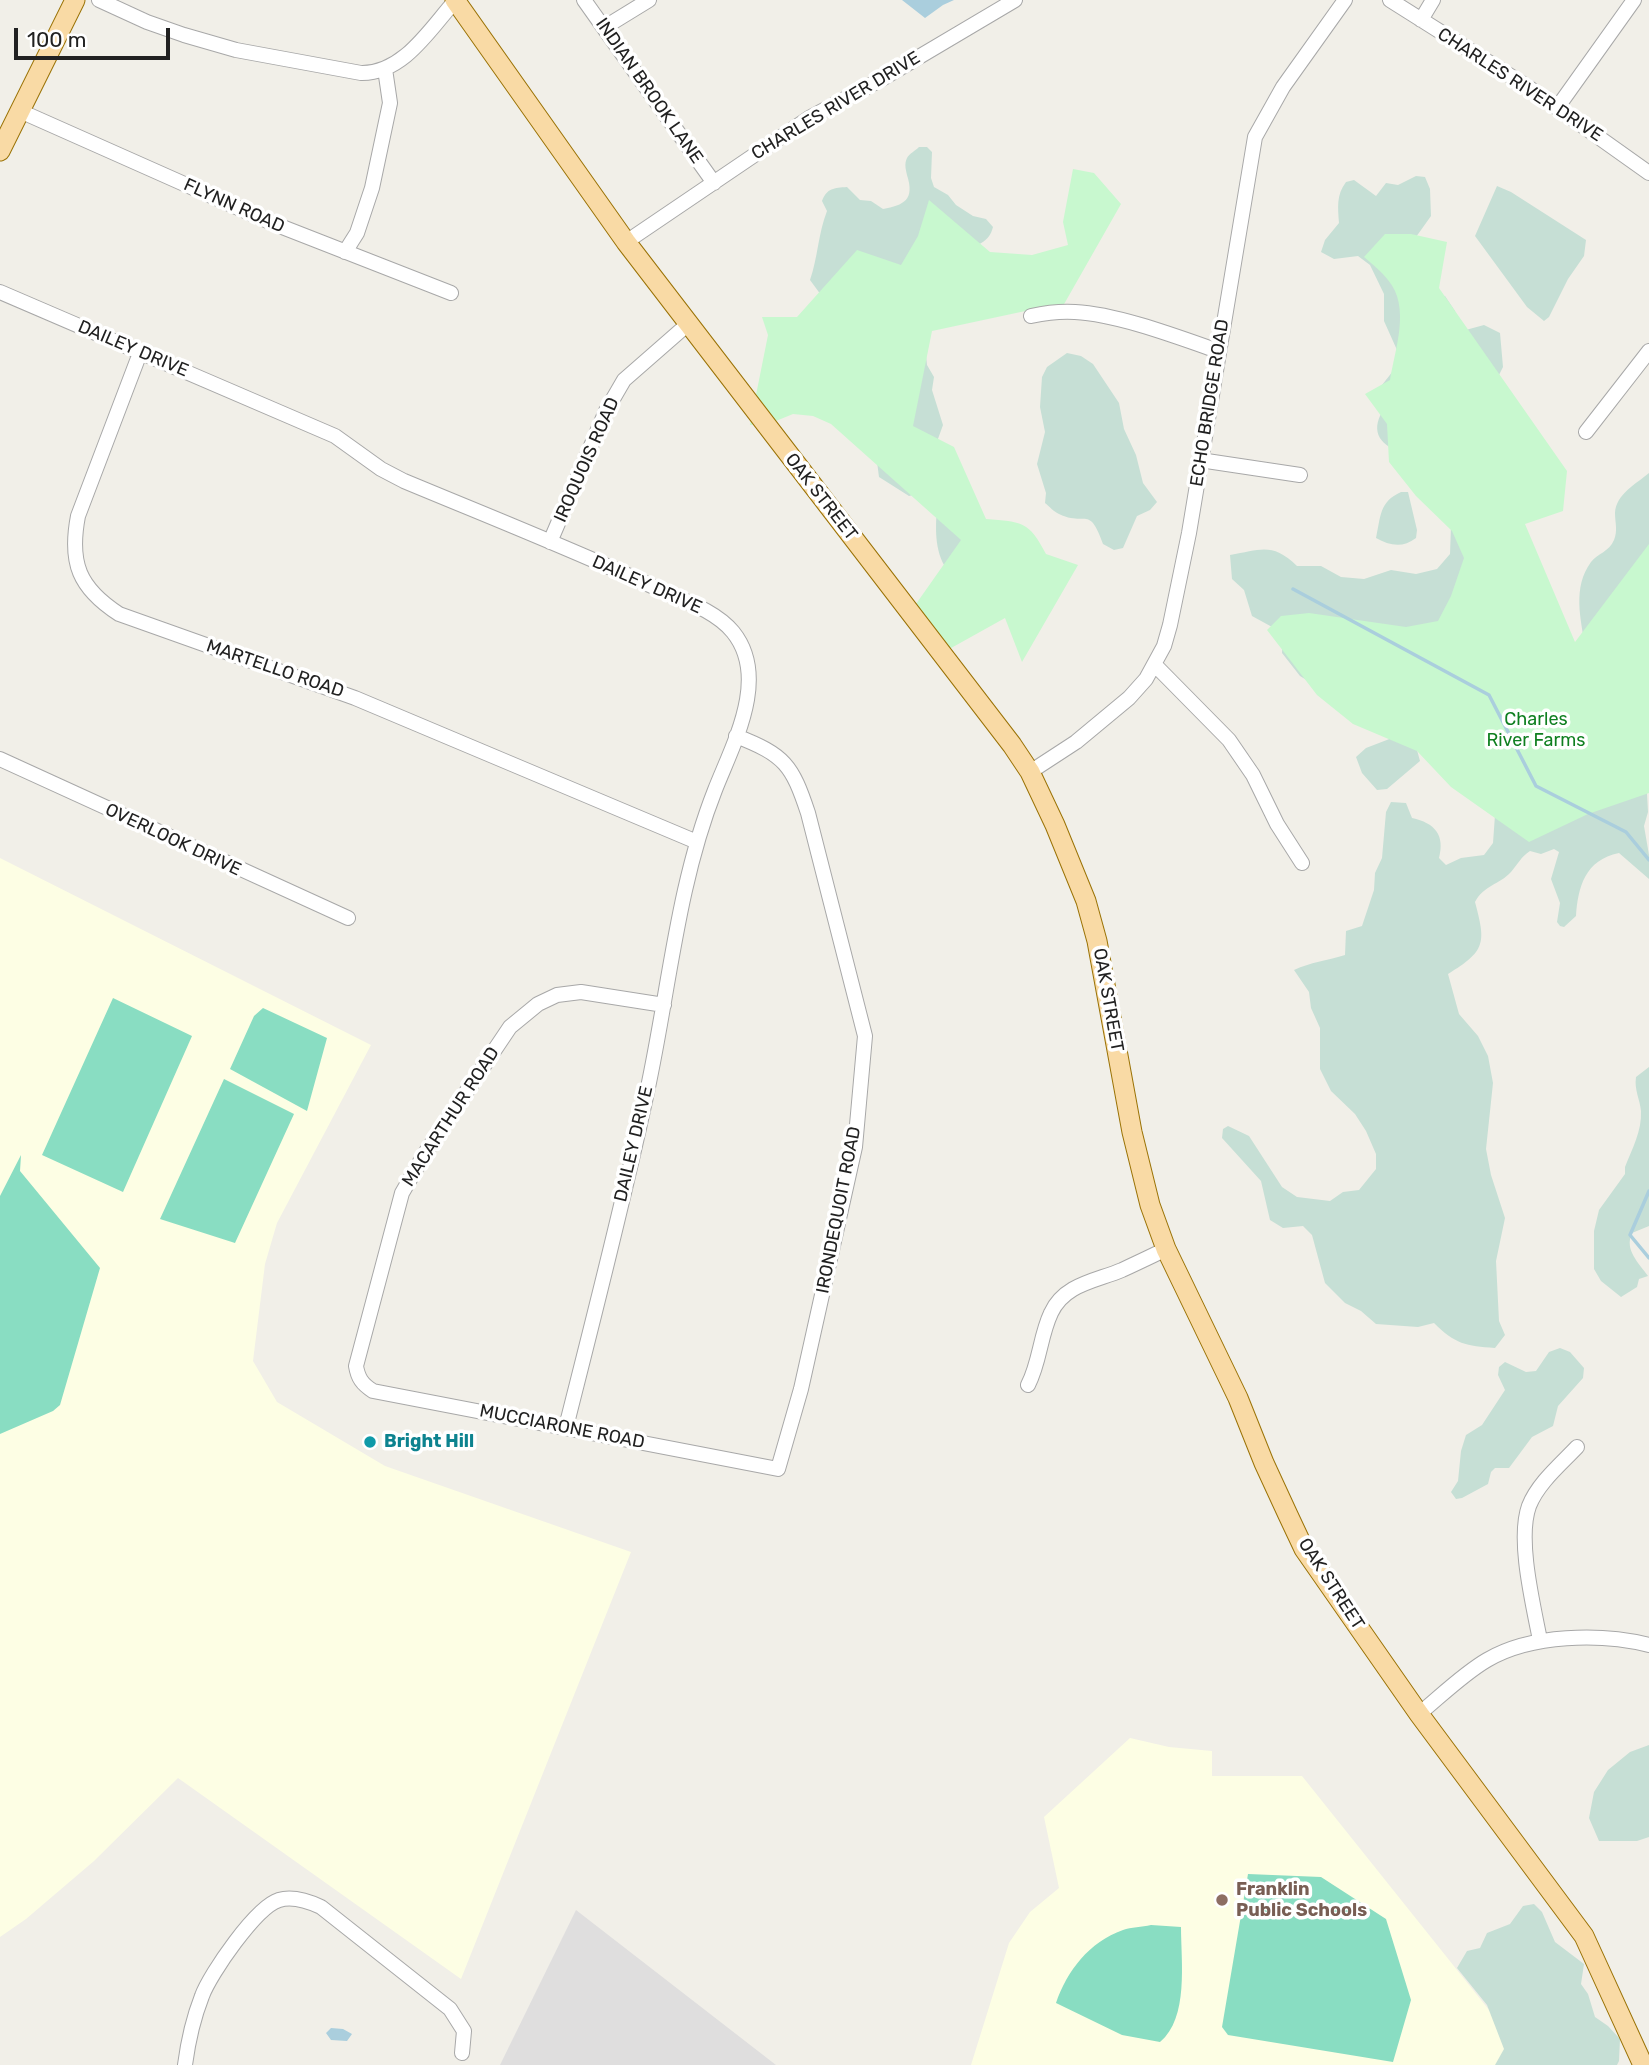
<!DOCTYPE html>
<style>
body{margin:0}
#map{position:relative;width:1649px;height:2065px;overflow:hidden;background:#f1efe8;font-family:Rubik,sans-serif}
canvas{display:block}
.scale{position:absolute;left:14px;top:28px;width:156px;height:32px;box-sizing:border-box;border:4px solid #212121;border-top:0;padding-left:9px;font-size:21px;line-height:24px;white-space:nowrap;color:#212121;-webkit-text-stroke:5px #fff;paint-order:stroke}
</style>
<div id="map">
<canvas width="1649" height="2065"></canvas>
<div class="scale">100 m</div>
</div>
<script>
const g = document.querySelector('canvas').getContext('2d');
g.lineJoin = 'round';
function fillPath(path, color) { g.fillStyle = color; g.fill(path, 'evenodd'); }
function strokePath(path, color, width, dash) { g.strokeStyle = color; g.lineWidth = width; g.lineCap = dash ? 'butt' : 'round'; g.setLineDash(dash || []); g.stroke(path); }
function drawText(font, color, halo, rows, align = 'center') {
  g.font = font + ' Rubik,sans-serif'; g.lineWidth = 7; g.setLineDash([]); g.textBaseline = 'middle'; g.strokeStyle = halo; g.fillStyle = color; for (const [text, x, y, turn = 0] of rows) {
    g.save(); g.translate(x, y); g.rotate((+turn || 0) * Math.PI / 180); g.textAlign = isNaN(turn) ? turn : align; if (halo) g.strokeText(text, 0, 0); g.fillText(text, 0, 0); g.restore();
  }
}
fillPath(new Path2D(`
 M 576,1910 L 776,2065 L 500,2065 Z`), '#dfdede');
fillPath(new Path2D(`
 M 0,858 L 371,1045 L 277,1223 L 265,1264 L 253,1361 L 277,1402 L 385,1466 L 631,1552 L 461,1979 L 178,1778 L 94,1861 L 26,1919 L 0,1937 Z
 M 1130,1738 L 1169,1747 L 1212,1751 L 1212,1776 L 1302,1776 L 1533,2065 L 971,2065 L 1009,1943 L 1030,1912 L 1059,1888 L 1044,1817 Z`), '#fdfee4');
fillPath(new Path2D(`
 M 919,147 L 927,147 L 932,152 L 931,178 L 934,187 L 948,195 L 956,205 L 973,216 L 986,219 L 993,227 C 989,243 977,245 963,251 L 925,345 L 927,365 L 934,377 L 932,390 L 943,425 L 918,494 L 909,496 L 879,477 L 876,454 L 821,295 L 810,280 C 818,257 818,234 827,211 L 822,201 C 827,188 834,188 847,187 L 860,200 L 871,201 L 883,209 C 904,205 915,200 907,175 C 906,170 904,164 907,158 C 909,154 916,150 919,147 Z
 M 1416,176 L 1425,177 L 1430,189 L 1431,216 L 1416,237 L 1418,294 L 1445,296 L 1455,311 L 1458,327 L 1462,331 L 1484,325 L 1500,333 L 1503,367 L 1499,375 L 1477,376 L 1402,453 C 1377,444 1370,429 1385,407 L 1382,385 L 1393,371 L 1397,350 L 1384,321 L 1384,294 L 1370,265 L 1358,256 L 1334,259 L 1321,252 L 1325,240 L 1339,223 C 1338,208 1336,195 1346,182 L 1354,180 L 1376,196 L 1386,183 L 1398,185 Z
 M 1497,186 L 1511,192 L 1586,240 L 1584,256 L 1568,279 L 1549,317 L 1544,321 L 1527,307 L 1475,236 Z
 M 1067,353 L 1081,356 L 1093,364 L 1119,403 L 1124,429 L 1136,455 L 1143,483 L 1157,502 L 1150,510 L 1137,516 L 1123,548 L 1114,550 L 1103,544 C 1089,504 1086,527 1059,514 C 1054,512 1049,506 1045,503 L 1046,493 L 1037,464 L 1045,432 L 1040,407 L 1042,377 L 1047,367 Z
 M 1649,473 L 1649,703 L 1646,775 L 1648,812 L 1644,826 L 1649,855 L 1649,879 L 1619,853 C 1585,860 1578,887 1576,916 L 1564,927 L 1560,926 L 1557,922 L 1560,903 L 1551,879 L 1559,852 L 1554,849 L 1541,854 L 1530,851 C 1520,858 1518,864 1511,872 C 1499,885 1484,885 1475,902 C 1486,943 1486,951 1448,974 L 1459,1014 L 1478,1036 L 1488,1056 L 1493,1083 L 1486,1149 L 1491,1175 L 1505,1218 L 1496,1261 L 1499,1321 L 1505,1335 L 1495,1348 C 1466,1346 1455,1344 1434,1323 L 1418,1327 L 1376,1324 L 1361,1311 L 1345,1303 L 1325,1283 L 1312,1235 L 1303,1226 L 1283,1228 L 1270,1220 L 1261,1181 L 1222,1138 L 1223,1129 L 1228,1126 L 1249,1136 L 1282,1187 L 1297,1197 L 1330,1201 L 1343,1192 L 1359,1190 L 1376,1169 L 1376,1154 L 1366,1131 L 1355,1114 L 1331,1091 L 1320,1069 L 1320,1028 L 1311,1008 L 1309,992 L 1294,970 C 1311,962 1326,961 1345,955 L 1346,931 L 1362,926 L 1374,890 L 1375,873 L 1382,858 L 1386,812 L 1391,802 L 1406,803 L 1412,818 C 1435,823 1445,835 1439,858 L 1446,865 L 1461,858 L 1484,855 L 1493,843 L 1495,815 L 1474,783 L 1300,676 L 1282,653 L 1283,633 L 1252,616 L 1244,590 L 1232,579 L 1230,555 C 1261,550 1272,542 1297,566 L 1321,566 L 1341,577 L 1364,579 L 1391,570 L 1416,574 L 1437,569 L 1450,554 L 1451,526 L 1471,487 L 1457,633 L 1585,647 C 1581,619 1572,588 1591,562 C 1598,553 1609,552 1614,540 C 1618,530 1615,523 1615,513 C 1616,494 1636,484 1649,473 Z
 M 1401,492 L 1408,492 L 1417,530 L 1416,538 C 1403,548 1390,546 1376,538 C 1381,516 1379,502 1401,492 Z
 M 980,508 L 949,572 C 935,556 935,530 937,509 Z
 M 1392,738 L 1417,750 L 1420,761 L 1387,789 L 1377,790 L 1362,773 L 1356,757 L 1366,748 Z
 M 1649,1067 L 1649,1226 L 1632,1233 C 1624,1250 1639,1263 1648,1276 L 1639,1279 L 1637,1287 L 1621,1297 L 1601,1281 L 1594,1269 L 1594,1231 L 1599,1210 L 1625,1174 L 1625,1167 C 1632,1149 1642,1131 1641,1111 C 1640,1099 1634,1090 1636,1077 Z
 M 1560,1348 L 1570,1352 L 1584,1368 L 1583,1378 L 1558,1406 L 1553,1426 L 1532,1437 L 1509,1468 L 1495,1468 L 1491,1472 L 1488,1484 L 1462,1498 L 1456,1499 L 1451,1492 L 1458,1481 L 1461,1451 L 1466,1435 L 1482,1425 L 1505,1390 L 1498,1375 L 1499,1367 L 1505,1362 L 1526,1372 L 1536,1371 L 1549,1352 Z
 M 1649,1745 L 1649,1837 L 1637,1841 L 1599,1841 L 1589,1818 L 1594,1792 L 1608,1770 L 1630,1752 Z
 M 1534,1904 L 1542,1912 L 1555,1942 L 1584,1964 L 1581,1984 L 1588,1994 L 1595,2017 L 1608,2026 L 1620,2039 L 1619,2061 L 1617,2065 L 1495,2065 L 1504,2049 L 1487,2005 L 1457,1968 L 1467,1951 L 1480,1948 L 1487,1933 L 1510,1924 L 1523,1906 Z`), '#c6dfd5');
fillPath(new Path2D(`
 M 1073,169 L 1094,173 L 1121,204 L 1055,320 L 1030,310 L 932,331 L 913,426 L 954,447 L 986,519 C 1022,522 1029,521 1046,554 L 1078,565 L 1022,662 L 1005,618 L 935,657 L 904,621 L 961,540 L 831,424 L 813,416 L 793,414 L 771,423 L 750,425 L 768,335 L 762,317 L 797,317 L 857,250 L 901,265 L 918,236 L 929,200 L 990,252 L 1032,255 L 1068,245 L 1063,222 Z
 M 1385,234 L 1411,234 L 1447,242 L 1439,288 L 1567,471 L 1563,511 L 1525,524 L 1575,642 L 1649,544 L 1649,793 L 1588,814 L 1529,842 L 1451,787 L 1417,751 L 1353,724 L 1317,695 L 1267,630 L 1281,616 L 1309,613 L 1406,627 L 1438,621 L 1451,596 L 1464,558 L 1452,531 L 1416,496 L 1389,462 L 1387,424 L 1365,394 L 1390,380 C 1395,349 1411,307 1388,280 C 1381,271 1372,264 1364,257 Z`), '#c8f8cf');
fillPath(new Path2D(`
 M 113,998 L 192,1036 L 123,1192 L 42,1155 Z
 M 263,1008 L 327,1038 L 307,1111 L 230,1069 L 254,1016 Z
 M 224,1079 L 294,1114 L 235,1243 L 160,1219 Z
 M 21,1155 L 20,1171 L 100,1268 L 60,1405 L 53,1411 L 0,1434 L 0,1196 Z
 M 1248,1874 L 1321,1877 L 1386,1919 L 1411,2000 L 1393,2062 L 1228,2035 L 1222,2027 Z
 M 1151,1925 L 1181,1927 C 1181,1962 1189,2018 1160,2042 L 1122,2035 L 1056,2003 C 1067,1971 1089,1942 1123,1930 C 1131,1927 1142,1927 1151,1925 Z`), '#89ddc2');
fillPath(new Path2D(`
 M 902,0 L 954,0 L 943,5 L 925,18 Z
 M 331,2028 L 343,2029 L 352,2034 L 347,2041 L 331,2040 L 326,2033 Z`), '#aacedd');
strokePath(new Path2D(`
 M 1293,589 L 1489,695 L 1536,786 L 1626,832 L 1649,860
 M 1649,1191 L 1630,1235 L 1649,1258`), '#aacedd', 3.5);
const minor = new Path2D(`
 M 99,0 L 147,22 L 184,35 L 236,50 L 361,73 C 403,74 430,29 455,1
 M 584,0 L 714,183
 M 1390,0 L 1528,87 L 1649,173
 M 1421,20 L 1433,0
 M 605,27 L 649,0
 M 1557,108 L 1634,0
 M 20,111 L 272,223 L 451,293
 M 626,242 L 809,118 L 880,80 L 1015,0
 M 345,252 L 357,233 L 372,188 L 390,103 L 385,69
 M 0,292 L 335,436 L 381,469 L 404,481 C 488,516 574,550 656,588 C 682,600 715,610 733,632 C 770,678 733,744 715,790 C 677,886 669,991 647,1092 C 623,1204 594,1316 566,1427
 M 1031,316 C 1045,313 1060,311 1075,312 C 1117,314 1178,337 1218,351
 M 140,353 L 78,516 C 69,563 79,588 119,614 L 355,698 L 697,842
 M 1586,432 L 1649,351
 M 1200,460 L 1300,475
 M 550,542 L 606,411 L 624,380 L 688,324
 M 1155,665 L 1229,740 L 1253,775 L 1277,824 L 1302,863
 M 0,759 L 348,918
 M 1030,772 L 1076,742 L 1129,698 L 1146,679 L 1164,646 L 1170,625 L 1189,533 L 1255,137 L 1283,87 L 1345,0
 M 664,1005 L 581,992 L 557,995 L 538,1004 L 510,1027 L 424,1155 L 402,1193 L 356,1366 C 358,1378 362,1384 373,1391 L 778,1469 L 801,1389 L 855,1147 L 865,1036 L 808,813 C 792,765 785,755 736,736
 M 1028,1385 C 1040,1362 1040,1336 1051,1313 C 1064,1284 1096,1281 1122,1270 C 1137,1263 1152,1256 1166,1249
 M 1540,1640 C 1533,1604 1517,1539 1529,1506 C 1538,1483 1561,1464 1577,1447
 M 1419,1714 C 1441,1696 1463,1674 1487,1660 C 1531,1634 1601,1633 1649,1645
 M 185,2065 C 188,2042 193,2019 202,1996 C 210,1974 256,1907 279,1900 C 292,1896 308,1901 321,1907 L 450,2009 L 464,2031 L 462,2053`);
const major = new Path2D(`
 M 455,0 L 626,242 L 1012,745 L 1030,772 L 1055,825 L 1086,901 L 1097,941 L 1132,1132 L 1150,1205 L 1166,1249 L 1238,1398 L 1264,1463 L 1288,1515 L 1304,1549 L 1419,1714 L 1584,1936 L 1643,2065
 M 0,151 L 75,0`);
strokePath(minor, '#a8a8a8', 16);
strokePath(major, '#9a7205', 21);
strokePath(minor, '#fff', 14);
strokePath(major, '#f9daa5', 19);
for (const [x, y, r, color] of [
 [370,1442,7,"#0f9aa8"],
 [1222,1900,7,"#8d6e63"]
]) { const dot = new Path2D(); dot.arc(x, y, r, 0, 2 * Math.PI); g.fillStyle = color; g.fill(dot); strokePath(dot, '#fff', 2.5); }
drawText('18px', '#212121', '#fff', [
 ["CHARLES RIVER DRIVE",1520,85,33],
 ["INDIAN BROOK LANE",649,91,55],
 ["CHARLES RIVER DRIVE",836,106,-31],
 ["FLYNN ROAD",234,206,24],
 ["DAILEY DRIVE",133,349,23],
 ["ECHO BRIDGE ROAD",1210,403,-81],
 ["IROQUOIS ROAD",587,460,-66],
 ["OAK STREET",821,497,52],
 ["DAILEY DRIVE",647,585,24],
 ["MARTELLO ROAD",275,669,19],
 ["OVERLOOK DRIVE",173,840,25],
 ["OAK STREET",1108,1000,80],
 ["MACARTHUR ROAD",451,1117,-57],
 ["DAILEY DRIVE",634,1144,-77],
 ["IRONDEQUOIT ROAD",839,1210,-79],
 ["MUCCIARONE ROAD",562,1427,11],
 ["OAK STREET",1331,1584,57]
]);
drawText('18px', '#0f7f20', '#fff', [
 ["Charles",1536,720],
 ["River Farms",1536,741]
]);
drawText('bold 18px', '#0d838f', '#fff', [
 ["Bright Hill",384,1442]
], 'left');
drawText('bold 18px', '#785e54', '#fff', [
 ["Franklin",1236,1890],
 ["Public Schools",1236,1911]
], 'left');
</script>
